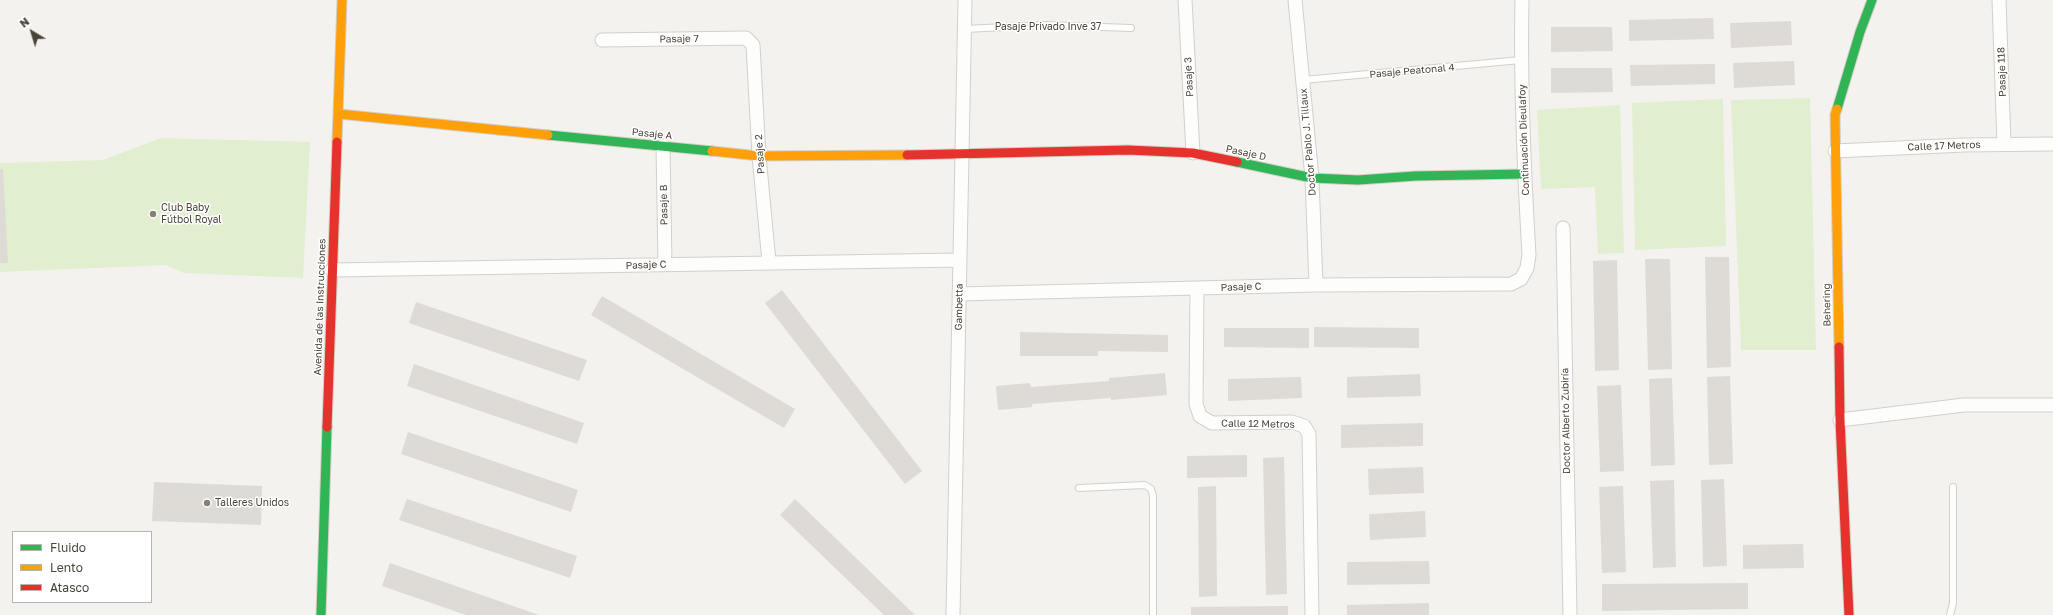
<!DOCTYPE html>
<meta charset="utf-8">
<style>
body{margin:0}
#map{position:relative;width:2053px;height:615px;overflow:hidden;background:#f4f2ee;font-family:"Golos Text",sans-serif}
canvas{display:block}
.legend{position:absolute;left:12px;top:531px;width:140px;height:72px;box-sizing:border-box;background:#fff;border:1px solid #b7b4b0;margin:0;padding:5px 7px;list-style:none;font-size:12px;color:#4b4439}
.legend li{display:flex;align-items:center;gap:8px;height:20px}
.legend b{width:20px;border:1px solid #b7b4b0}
.north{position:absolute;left:12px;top:12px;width:40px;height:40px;-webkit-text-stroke:3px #fff;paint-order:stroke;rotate:322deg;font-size:11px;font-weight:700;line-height:16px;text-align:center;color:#4b4439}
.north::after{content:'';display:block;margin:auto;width:14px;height:18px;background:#4b4439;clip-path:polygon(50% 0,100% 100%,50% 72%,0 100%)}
</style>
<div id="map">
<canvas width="2053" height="615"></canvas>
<ul class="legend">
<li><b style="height:5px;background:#30b455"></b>Fluido</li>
<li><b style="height:5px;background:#ff9f0a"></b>Lento</li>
<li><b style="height:5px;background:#e5322d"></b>Atasco</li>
</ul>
<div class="north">N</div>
</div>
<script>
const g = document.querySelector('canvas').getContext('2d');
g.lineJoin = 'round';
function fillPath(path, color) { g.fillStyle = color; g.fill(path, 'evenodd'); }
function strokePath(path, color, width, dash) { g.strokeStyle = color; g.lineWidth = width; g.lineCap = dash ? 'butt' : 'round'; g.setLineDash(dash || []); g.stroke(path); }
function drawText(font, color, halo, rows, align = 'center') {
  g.font = font + ' "Golos Text",sans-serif'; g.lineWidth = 3; g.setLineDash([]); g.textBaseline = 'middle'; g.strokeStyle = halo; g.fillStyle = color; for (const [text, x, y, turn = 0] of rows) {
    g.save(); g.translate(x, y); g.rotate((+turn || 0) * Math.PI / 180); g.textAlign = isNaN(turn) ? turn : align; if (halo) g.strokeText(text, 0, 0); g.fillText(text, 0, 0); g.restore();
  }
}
fillPath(new Path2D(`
 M 1810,98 L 1816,350 L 1741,350 L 1731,100 Z
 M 1723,99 L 1726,246 L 1635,250 L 1632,103 Z
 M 1620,105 L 1624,253 L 1598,254 L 1595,187 L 1541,189 L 1537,110 Z
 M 161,138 L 310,142 L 303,278 L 184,273 L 166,265 L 0,272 L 0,163 L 103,160 Z`), '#e1eecf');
fillPath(new Path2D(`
 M 1713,18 L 1714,39 L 1629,41 L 1629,20 Z
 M 1791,21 L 1792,45 L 1731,48 L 1730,23 Z
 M 1551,27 L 1612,27 L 1613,51 L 1551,52 Z
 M 1794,61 L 1795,85 L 1734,88 L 1733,63 Z
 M 1715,64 L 1715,84 L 1631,86 L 1630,65 Z
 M 1551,68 L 1612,68 L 1613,92 L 1551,93 Z
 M 0,169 L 3,169 L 8,263 L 0,263 Z
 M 1705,257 L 1729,257 L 1731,367 L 1707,368 Z
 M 1645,259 L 1670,259 L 1672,369 L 1648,370 Z
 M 1617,260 L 1619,370 L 1595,371 L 1593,261 Z
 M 782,290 L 922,471 L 905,484 L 765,303 Z
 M 602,296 L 795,409 L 784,428 L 591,315 Z
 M 416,302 L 587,360 L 579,381 L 409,323 Z
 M 1314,327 L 1419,328 L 1419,348 L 1314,347 Z
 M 1224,328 L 1309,328 L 1309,348 L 1224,347 Z
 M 1020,332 L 1168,335 L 1168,352 L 1098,351 L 1098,356 L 1020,356 Z
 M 414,364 L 584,423 L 577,444 L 407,386 Z
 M 1165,373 L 1167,395 L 1111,400 L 1111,398 L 1032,404 L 1032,407 L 998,410 L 996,386 L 1030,383 L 1031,387 L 1109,381 L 1109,378 Z
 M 1420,374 L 1421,396 L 1347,398 L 1347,377 Z
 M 1730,376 L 1733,464 L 1709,465 L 1707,377 Z
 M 1301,377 L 1302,398 L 1228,401 L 1228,379 Z
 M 1672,378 L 1675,465 L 1651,466 L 1649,379 Z
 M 1621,385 L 1624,471 L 1600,472 L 1597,386 Z
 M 1423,423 L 1423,446 L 1341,448 L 1341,425 Z
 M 408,432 L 578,490 L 571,512 L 401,454 Z
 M 1247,455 L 1247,477 L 1187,478 L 1187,456 Z
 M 1284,457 L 1287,594 L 1266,595 L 1263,458 Z
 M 1423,467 L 1424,493 L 1369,495 L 1368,469 Z
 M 1724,479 L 1727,566 L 1703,567 L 1701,480 Z
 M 1674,480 L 1676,567 L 1653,568 L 1650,481 Z
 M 154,482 L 262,486 L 261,525 L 152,521 Z
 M 1216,486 L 1217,596 L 1199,597 L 1198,487 Z
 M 1623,486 L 1626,572 L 1602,573 L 1599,487 Z
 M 407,499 L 577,556 L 570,578 L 399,520 Z
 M 795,499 L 915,615 L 884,615 L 780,515 Z
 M 1425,511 L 1426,537 L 1370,540 L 1369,514 Z
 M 1803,544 L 1804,568 L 1743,569 L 1743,545 Z
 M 1429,561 L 1430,584 L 1347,585 L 1347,562 Z
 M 390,563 L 539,615 L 466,615 L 382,586 Z
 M 1748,583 L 1748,609 L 1602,611 L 1602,584 Z
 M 1429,603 L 1429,615 L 1347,615 L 1347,605 Z
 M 1288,606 L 1288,615 L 1191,615 L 1191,607 Z`), '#dedbd6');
const lane = new Path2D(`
 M 965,29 L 1046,25 L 1131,28
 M 1303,80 L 1521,60
 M 1079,488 L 1145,485 L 1151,489 L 1153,496 L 1153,615
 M 1950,615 L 1953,603 L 1953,487`);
const street = new Path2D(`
 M 1185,0 L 1193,153
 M 1295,0 L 1312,178 L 1316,285
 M 1999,0 L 2004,144
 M 602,40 L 746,38 L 753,45 L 759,156 L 769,262
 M 663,146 L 665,264
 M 1835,151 L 1964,145 L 2053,144
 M 1563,228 L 1570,615
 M 332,270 C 542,268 751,262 960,260
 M 1197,288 L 1196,404 L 1200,416 L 1212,423 L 1292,422 L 1304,426 L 1309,434 L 1312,615
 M 959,294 L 1316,285 L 1511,284 L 1521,279 L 1527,268 L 1529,255 C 1524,170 1520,85 1522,0
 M 1840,420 L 1964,405 L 2053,405
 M 953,615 L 965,0`);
const fast = new Path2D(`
 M 1837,109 L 1860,32 L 1872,0
 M 548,135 L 712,151
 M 1237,162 L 1312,178 L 1358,180 L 1415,176 L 1524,174
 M 321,615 L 327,427`);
const slow = new Path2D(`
 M 1837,109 L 1835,115 L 1839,347
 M 339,114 L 548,135
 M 337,142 L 342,0
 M 712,151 L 759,156 L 907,155`);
const jam = new Path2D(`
 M 907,155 L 1128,150 L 1193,153 L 1237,162
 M 1839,347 L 1840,420 L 1849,615
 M 327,427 L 337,142`);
strokePath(lane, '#d2d0cb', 8);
strokePath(street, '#d2d0cb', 15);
strokePath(fast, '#d3cfc5', 11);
strokePath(slow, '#d3cfc5', 11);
strokePath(jam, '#d3cfc5', 11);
strokePath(lane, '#fdfdfc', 6);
strokePath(street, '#fdfdfc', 13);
strokePath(fast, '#30b455', 9);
strokePath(slow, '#ff9f0a', 9);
strokePath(jam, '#e5322d', 9);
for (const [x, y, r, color] of [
 [153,214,4,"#868178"],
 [207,503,4,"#868178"]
]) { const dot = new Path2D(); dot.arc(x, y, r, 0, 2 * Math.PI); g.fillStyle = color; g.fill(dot); strokePath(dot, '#fff', 1.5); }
drawText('10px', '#4b4439', '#fff', [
 ["Pasaje Privado Inve 37",1048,27],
 ["Pasaje 7",679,39,-1],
 ["Pasaje Peatonal 4",1412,71,-5],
 ["Pasaje 118",2002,72,-92],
 ["Pasaje 3",1189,77,-93],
 ["Pasaje A",652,134,6],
 ["Continuación Dieulafoy",1524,140,-92],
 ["Doctor Pablo J. Tillaux",1308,142,-95],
 ["Calle 17 Metros",1944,146,-2],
 ["Pasaje D",1246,153,12],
 ["Pasaje 2",760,154,-94],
 ["Pasaje B",664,205,-91],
 ["Pasaje C",646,265,-2],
 ["Pasaje C",1241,287,-2],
 ["Behering",1827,305,-91],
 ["Avenida de las Instrucciones",320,307,-88],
 ["Gambetta",959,307,-89],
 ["Doctor Alberto Zubiría",1566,421,-91],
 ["Calle 12 Metros",1258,424,1]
]);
drawText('10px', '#4b4439', '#fff', [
 ["Club Baby",161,208],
 ["Fútbol Royal",161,220],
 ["Talleres Unidos",215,503]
], 'left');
</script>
